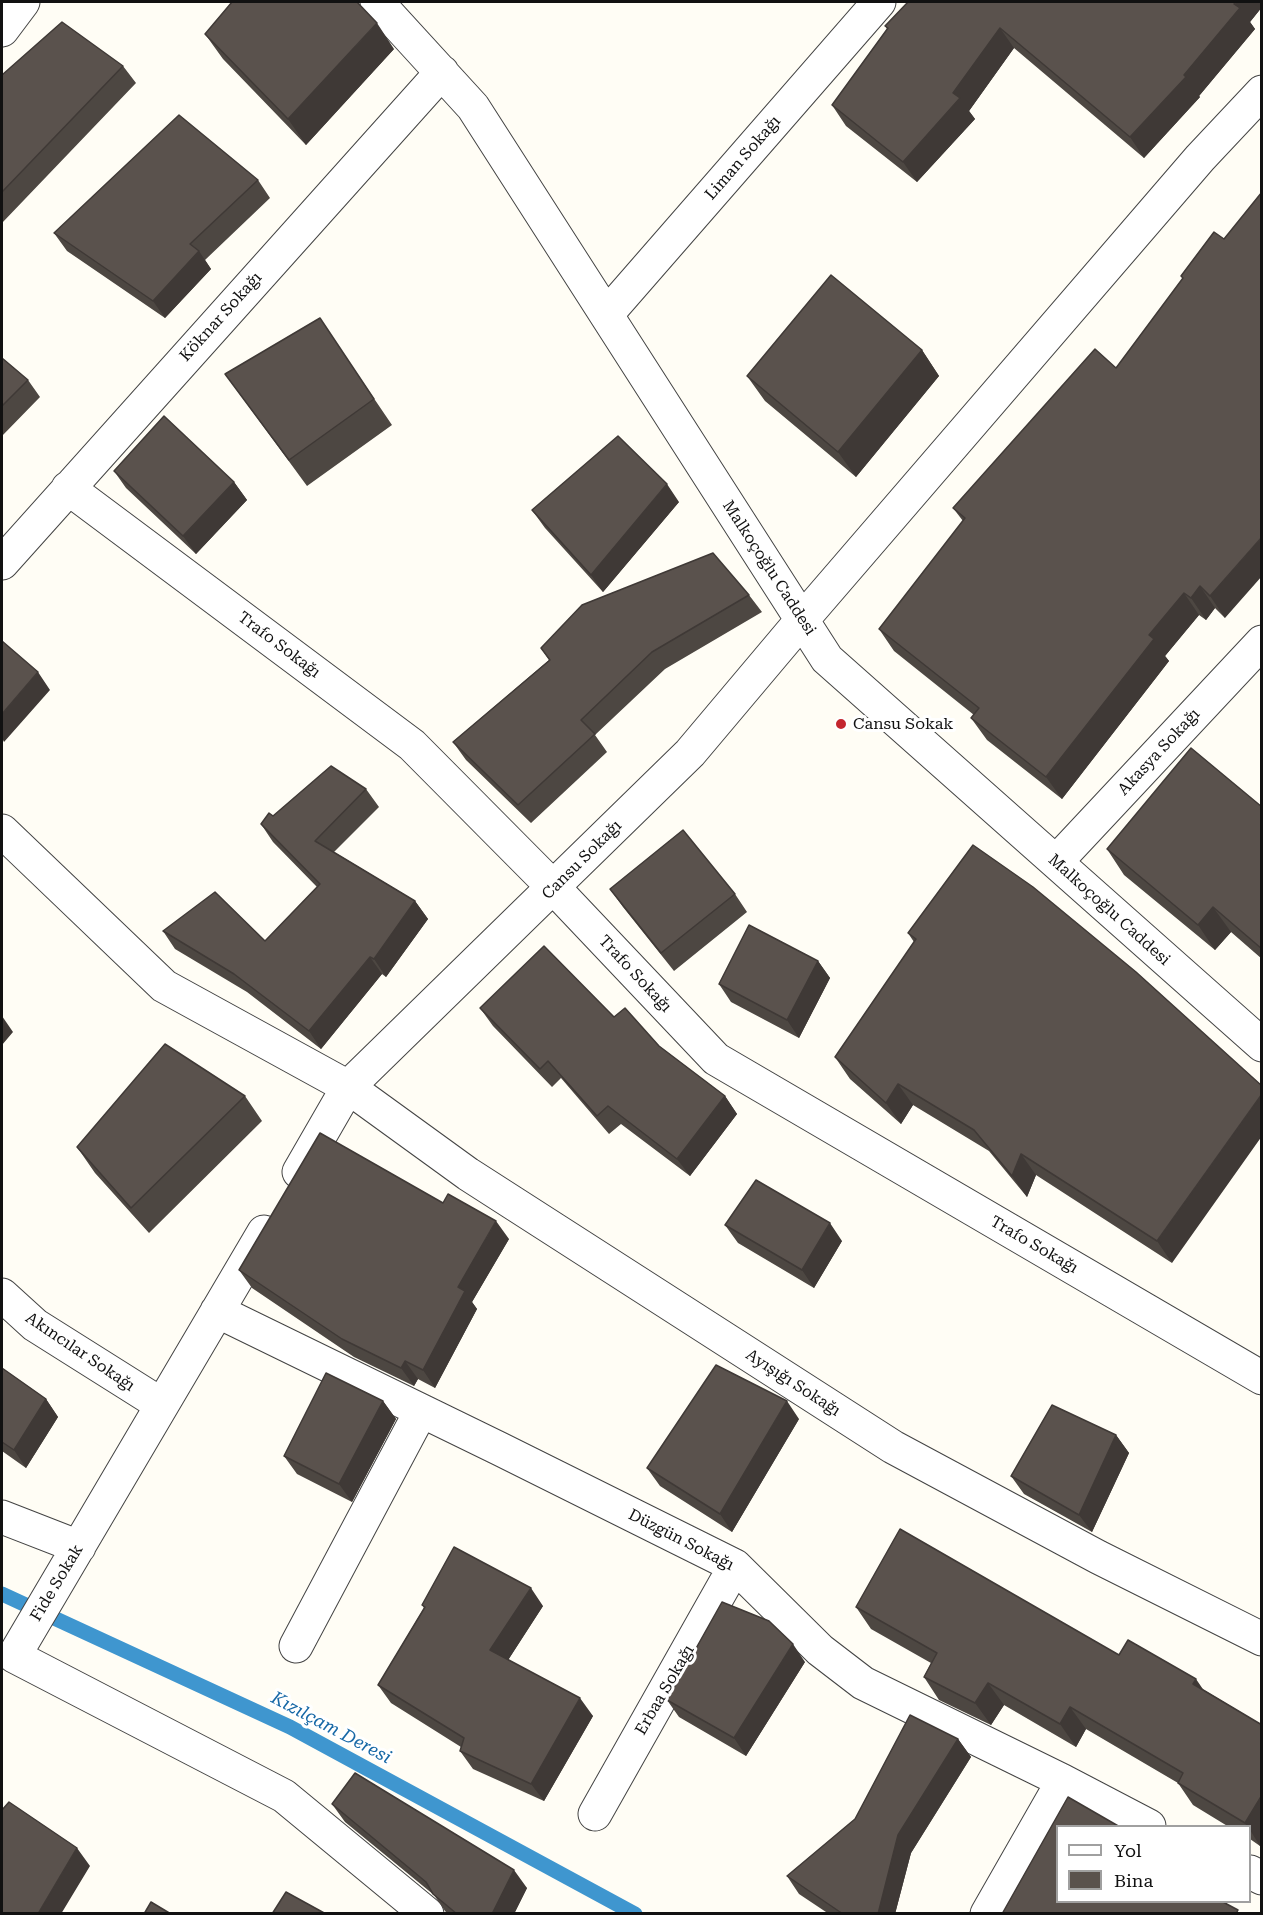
<!DOCTYPE html>
<meta charset="utf-8">
<style>
body{margin:0}
#map{position:relative;width:1263px;height:1915px;overflow:hidden;background:#fffdf5;font-family:"Roboto Serif",serif}
canvas{display:block}
.frame{position:absolute;inset:0;border:3px solid #111;pointer-events:none}
.legend{position:absolute;left:1056px;top:1825px;width:195px;height:78px;box-sizing:border-box;background:#fff;border:2px solid #a0a0a0;margin:0;padding:8px 10px;list-style:none;font-size:18px;color:#111}
.legend li{display:flex;align-items:center;gap:12px;height:30px}
.legend b{width:30px;border:2px solid #a0a0a0}
</style>
<div id="map">
<canvas width="1263" height="1915"></canvas>
<div class="frame"></div>
<ul class="legend">
<li><b style="height:8px;background:#fff"></b>Yol</li>
<li><b style="height:16px;background:#5a524d"></b>Bina</li>
</ul>
</div>
<script>
const g = document.querySelector('canvas').getContext('2d');
g.lineJoin = 'round';
function strokePath(path, color, width, dash) { g.strokeStyle = color; g.lineWidth = width; g.lineCap = dash ? 'butt' : 'round'; g.setLineDash(dash || []); g.stroke(path); }
function fillPath(path, color) { g.fillStyle = color; g.fill(path, 'evenodd'); }
function drawText(font, color, halo, rows, align = 'center') {
  g.font = font + ' "Roboto Serif",serif'; g.lineWidth = 6; g.setLineDash([]); g.textBaseline = 'middle'; g.strokeStyle = halo; g.fillStyle = color; for (const [text, x, y, turn = 0] of rows) {
    g.save(); g.translate(x, y); g.rotate((+turn || 0) * Math.PI / 180); g.textAlign = isNaN(turn) ? turn : align; if (halo) g.strokeText(text, 0, 0); g.fillText(text, 0, 0); g.restore();
  }
}
strokePath(new Path2D(`
 M 2,1594 L 290,1727 L 635,1914`), '#3f96cf', 15);
const minor = new Path2D(`
 M 377,2 L 473,107 L 827,659 L 1262,1045
 M 2,30 L 23,2
 M 607,314 L 879,2
 M 68,488 L 412,745 L 554,888 L 716,1059 L 1262,1378
 M 2,563 L 442,72
 M 2,831 L 164,986 L 348,1087 L 468,1174 L 893,1447 L 1098,1557 L 1262,1639
 M 1056,862 L 1262,642
 M 299,1172 L 348,1087 L 690,753 L 802,620 L 1200,158 L 1262,92
 M 264,1232 L 14,1656 L 284,1796 L 427,1914
 M 2,1295 L 35,1325 L 162,1405
 M 217,1311 L 500,1449 L 735,1566 L 820,1650 L 863,1683 L 1063,1781 L 1149,1826
 M 2,1517 L 79,1547
 M 296,1646 L 421,1411
 M 595,1814 L 735,1566
 M 1250,1872 L 1262,1878
 M 987,1914 L 1063,1781`);
strokePath(minor, '#444', 35);
strokePath(minor, '#fff', 33);
fillPath(new Path2D(`
 M 1262,2 L 1262,7 L 1250,22 L 1255,29 L 1199,96 L 1200,97 L 1144,158 L 1014,48 L 969,111 L 975,119 L 917,182 L 846,126 L 832,105 L 887,29 L 885,26 Z
 M 205,34 L 394,49 L 306,145 L 223,59 Z
 M 123,66 L 136,83 L 2,223 L 2,75 Z
 M 258,180 L 270,198 L 205,260 L 211,269 L 165,318 L 67,251 L 54,233 Z
 M 1214,232 L 1225,618 L 1215,608 L 1206,620 L 1199,615 L 1165,656 L 1169,661 L 1062,799 L 987,740 L 971,718 L 974,715 L 894,651 L 879,629 L 963,521 L 953,508 L 1116,368 L 1183,278 L 1181,276 Z
 M 337,344 L 392,425 L 307,486 L 225,374 Z
 M 922,350 L 939,376 L 856,477 L 765,401 L 747,376 Z
 M 2,358 L 28,380 L 40,397 L 2,436 Z
 M 114,471 L 234,482 L 247,500 L 196,554 L 126,488 Z
 M 679,502 L 603,592 L 545,528 L 532,510 Z
 M 749,595 L 762,612 L 665,669 L 595,735 L 607,752 L 531,823 L 466,760 L 453,742 L 549,660 L 541,648 Z
 M 366,789 L 379,807 L 334,852 L 415,901 L 428,919 L 386,977 L 382,974 L 321,1049 L 247,992 L 175,949 L 163,931 L 265,941 L 317,887 L 273,842 L 261,824 L 273,816 Z
 M 1262,807 L 1262,959 L 1231,932 L 1215,950 L 1124,875 L 1107,849 Z
 M 973,845 L 1172,1263 L 1036,1175 L 1027,1197 L 989,1151 L 913,1105 L 901,1124 L 850,1079 L 835,1057 L 914,942 L 908,933 Z
 M 610,889 L 735,894 L 747,912 L 674,971 L 623,907 Z
 M 818,961 L 830,978 L 799,1038 L 731,1002 L 719,984 Z
 M 480,1008 L 614,1017 L 659,1046 L 725,1096 L 737,1114 L 690,1176 L 621,1124 L 609,1134 L 561,1078 L 552,1087 L 493,1026 Z
 M 245,1096 L 262,1121 L 149,1233 L 95,1173 L 77,1147 Z
 M 725,1225 L 842,1241 L 814,1288 L 738,1243 Z
 M 509,1239 L 472,1302 L 477,1309 L 435,1388 L 418,1379 L 414,1386 L 354,1357 L 252,1288 L 239,1270 Z
 M 2,1368 L 46,1399 L 58,1417 L 26,1468 L 2,1451 Z
 M 383,1401 L 396,1419 L 352,1502 L 297,1474 L 284,1456 Z
 M 799,1419 L 732,1532 L 660,1486 L 647,1468 Z
 M 1116,1435 L 1129,1453 L 1092,1532 L 1024,1494 L 1011,1476 Z
 M 422,1605 L 543,1606 L 508,1660 L 593,1716 L 544,1801 L 473,1769 L 460,1751 L 461,1747 L 391,1703 L 378,1685 L 424,1608 Z
 M 856,1607 L 1119,1655 L 1204,1690 L 1262,1725 L 1262,1844 L 1260,1846 L 1250,1839 L 1250,1827 L 1229,1827 L 1193,1805 L 1178,1783 L 1086,1729 L 1076,1747 L 1004,1705 L 991,1725 L 939,1700 L 924,1677 L 931,1663 L 871,1629 Z
 M 805,1662 L 746,1756 L 679,1717 L 667,1700 Z
 M 958,1739 L 971,1757 L 911,1853 L 895,1914 L 829,1914 L 799,1894 L 787,1876 Z
 M 332,1804 L 527,1888 L 514,1914 L 448,1914 L 445,1911 L 434,1895 L 345,1822 Z`), '#4d4742');
fillPath(new Path2D(`
 M 1236,2 L 1262,2 L 1262,7 L 1250,22 L 1255,29 L 1199,96 L 1200,97 L 1144,158 L 1130,137 L 1184,75 Z
 M 377,23 L 394,49 L 306,145 L 288,119 Z
 M 1000,28 L 1014,48 L 969,111 L 975,119 L 917,182 L 903,162 L 953,93 Z
 M 199,251 L 211,269 L 165,318 L 153,301 Z
 M 922,350 L 939,376 L 856,477 L 838,452 Z
 M 234,482 L 247,500 L 196,554 L 183,536 Z
 M 667,484 L 679,502 L 603,592 L 591,575 Z
 M 1262,537 L 1262,576 L 1225,618 L 1210,596 Z
 M 1200,586 L 1215,608 L 1206,620 L 1191,598 Z
 M 1184,593 L 1199,615 L 1165,656 L 1169,661 L 1062,799 L 1046,777 L 1149,635 Z
 M 38,672 L 50,690 L 4,742 L 2,738 L 2,714 Z
 M 415,901 L 428,919 L 386,977 L 374,959 Z
 M 1213,907 L 1231,932 L 1215,950 L 1198,925 Z
 M 370,957 L 382,974 L 321,1049 L 309,1031 Z
 M 818,961 L 830,978 L 799,1038 L 787,1020 Z
 M 2,1016 L 13,1032 L 2,1045 Z
 M 898,1084 L 913,1105 L 901,1124 L 886,1103 Z
 M 1262,1094 L 1262,1136 L 1172,1263 L 1157,1241 Z
 M 725,1096 L 737,1114 L 690,1176 L 677,1159 Z
 M 1021,1154 L 1036,1175 L 1027,1197 L 1012,1176 Z
 M 496,1221 L 509,1239 L 472,1302 L 477,1309 L 435,1388 L 423,1370 L 458,1287 Z
 M 830,1223 L 842,1241 L 814,1288 L 802,1270 Z
 M 405,1361 L 418,1379 L 414,1386 L 401,1368 Z
 M 46,1399 L 58,1417 L 26,1468 L 14,1450 Z
 M 383,1401 L 396,1419 L 352,1502 L 339,1484 Z
 M 787,1401 L 799,1419 L 732,1532 L 720,1514 Z
 M 1116,1435 L 1129,1453 L 1092,1532 L 1079,1515 Z
 M 531,1588 L 543,1606 L 503,1668 L 490,1650 Z
 M 793,1644 L 805,1662 L 746,1756 L 734,1738 Z
 M 1196,1679 L 1211,1701 L 1193,1684 Z
 M 988,1683 L 1004,1705 L 991,1725 L 975,1703 Z
 M 580,1698 L 593,1716 L 544,1801 L 531,1784 Z
 M 1070,1707 L 1086,1729 L 1076,1747 L 1060,1724 Z
 M 958,1739 L 971,1757 L 911,1853 L 895,1914 L 878,1914 L 898,1835 Z
 M 1262,1795 L 1262,1844 L 1260,1846 L 1250,1830 L 1250,1827 L 1247,1827 L 1245,1823 Z
 M 77,1848 L 90,1866 L 61,1914 L 38,1914 Z
 M 514,1870 L 527,1888 L 514,1914 L 492,1914 Z`), '#3f3936');
const building = new Path2D(`
 M 232,2 L 357,2 L 377,23 L 288,119 L 205,34 Z
 M 908,2 L 1236,2 L 1234,4 L 1240,8 L 1184,75 L 1186,77 L 1130,137 L 1000,28 L 953,93 L 960,98 L 903,162 L 832,105 L 888,28 L 885,26 Z
 M 62,22 L 123,66 L 2,192 L 2,75 Z
 M 179,115 L 258,180 L 190,244 L 199,251 L 153,301 L 54,233 Z
 M 1262,192 L 1262,537 L 1210,596 L 1200,586 L 1191,598 L 1184,593 L 1149,635 L 1154,639 L 1046,777 L 971,718 L 979,708 L 879,629 L 965,518 L 953,508 L 1095,349 L 1116,368 L 1183,278 L 1181,276 L 1214,232 L 1224,239 Z
 M 831,275 L 922,350 L 838,452 L 747,376 Z
 M 320,318 L 374,399 L 289,460 L 225,374 Z
 M 2,358 L 28,380 L 2,406 Z
 M 164,416 L 234,482 L 183,536 L 114,471 Z
 M 618,436 L 667,484 L 591,575 L 532,510 Z
 M 713,553 L 749,595 L 652,652 L 581,720 L 595,734 L 518,805 L 453,742 L 550,660 L 541,648 L 582,605 Z
 M 2,641 L 38,672 L 2,714 Z
 M 1191,748 L 1262,807 L 1262,949 L 1213,907 L 1198,925 L 1107,849 Z
 M 331,766 L 366,789 L 315,841 L 415,901 L 374,959 L 370,957 L 309,1031 L 234,974 L 163,931 L 215,892 L 265,941 L 320,884 L 261,824 L 269,813 L 273,816 Z
 M 683,830 L 735,894 L 661,953 L 610,889 Z
 M 973,845 L 1033,887 L 1136,972 L 1262,1086 L 1262,1094 L 1157,1241 L 1021,1154 L 1012,1176 L 974,1130 L 898,1084 L 886,1103 L 835,1057 L 916,939 L 908,933 Z
 M 749,925 L 818,961 L 787,1020 L 719,984 Z
 M 544,946 L 614,1017 L 625,1008 L 659,1046 L 725,1096 L 677,1159 L 608,1106 L 597,1116 L 548,1061 L 540,1069 L 480,1008 Z
 M 165,1044 L 245,1096 L 131,1208 L 77,1147 Z
 M 320,1133 L 443,1203 L 448,1194 L 496,1221 L 458,1287 L 465,1291 L 423,1370 L 405,1361 L 401,1368 L 342,1339 L 239,1270 Z
 M 756,1180 L 830,1223 L 802,1270 L 725,1225 Z
 M 716,1365 L 787,1401 L 720,1514 L 647,1468 Z
 M 2,1368 L 46,1399 L 14,1450 L 2,1442 Z
 M 326,1373 L 383,1401 L 339,1484 L 284,1456 Z
 M 1052,1405 L 1116,1435 L 1079,1515 L 1011,1476 Z
 M 900,1529 L 1119,1655 L 1128,1640 L 1196,1679 L 1193,1684 L 1262,1725 L 1262,1795 L 1245,1823 L 1178,1783 L 1183,1773 L 1070,1707 L 1060,1724 L 988,1683 L 975,1703 L 924,1677 L 937,1653 L 856,1607 Z
 M 454,1547 L 531,1588 L 490,1650 L 580,1698 L 531,1784 L 460,1751 L 464,1738 L 378,1685 L 425,1607 L 422,1605 Z
 M 722,1602 L 769,1621 L 793,1644 L 734,1738 L 667,1700 Z
 M 910,1715 L 958,1739 L 898,1835 L 878,1914 L 843,1914 L 787,1876 L 855,1819 Z
 M 355,1773 L 514,1870 L 492,1914 L 457,1914 L 433,1894 L 426,1882 L 332,1804 Z
 M 1068,1797 L 1120,1827 L 1058,1827 L 1058,1902 L 1223,1902 L 1238,1910 L 1236,1914 L 1002,1914 Z
 M 9,1802 L 77,1848 L 38,1914 L 2,1914 L 2,1810 Z
 M 286,1892 L 326,1914 L 272,1914 Z
 M 151,1902 L 171,1914 L 144,1914 Z`);
fillPath(building, '#5a524d');
strokePath(building, '#3f3936', 1.5);
for (const [x, y, r, color] of [
 [841,724,6,"#c4262e"]
]) { const dot = new Path2D(); dot.arc(x, y, r, 0, 2 * Math.PI); g.fillStyle = color; g.fill(dot); strokePath(dot, '#fff', 2); }
drawText('16px', '#111', '#fff', [
 ["Liman Sokağı",743,158,-49],
 ["Köknar Sokağı",221,317,-48],
 ["Malkoçoğlu Caddesi",769,568,57],
 ["Trafo Sokağı",279,645,37],
 ["Akasya Sokağı",1159,752,-47],
 ["Cansu Sokağı",582,860,-45],
 ["Malkoçoğlu Caddesi",1109,910,42],
 ["Trafo Sokağı",635,974,47],
 ["Trafo Sokağı",1034,1245,30],
 ["Akıncılar Sokağı",80,1352,34],
 ["Ayışığı Sokağı",793,1383,33],
 ["Düzgün Sokağı",681,1540,27],
 ["Fide Sokak",57,1583,-59],
 ["Erbaa Sokağı",665,1690,-60]
]);
drawText('16px', '#111', '#fff', [
 ["Cansu Sokak",853,724]
], 'left');
drawText('italic 18px', '#1768a6', '#fff', [
 ["Kızılçam Deresi",331,1728,28]
]);
</script>
